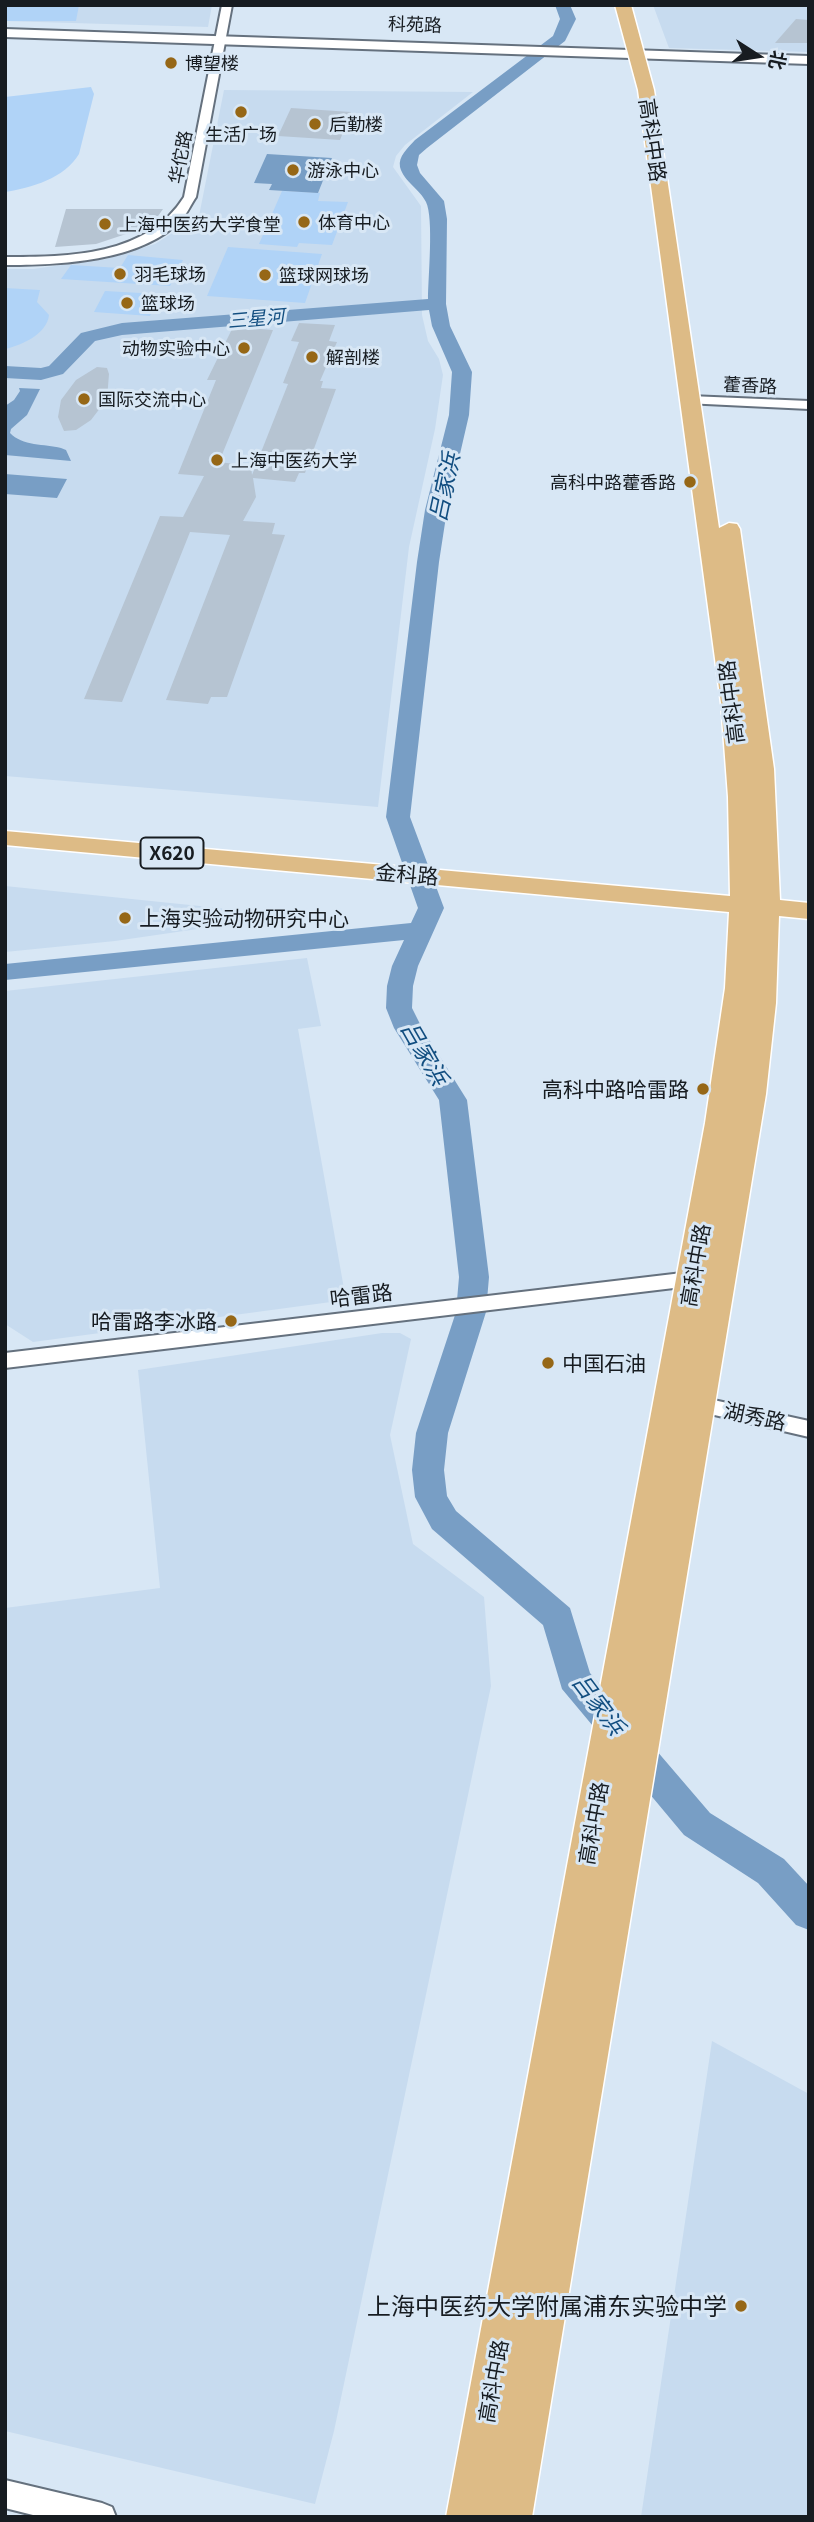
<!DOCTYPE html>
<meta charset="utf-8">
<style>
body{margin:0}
#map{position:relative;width:814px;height:2522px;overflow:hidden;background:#d8e7f5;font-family:Georgia,"Noto Sans SC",serif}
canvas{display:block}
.frame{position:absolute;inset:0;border:7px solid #171c21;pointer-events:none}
.north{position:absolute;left:723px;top:21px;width:70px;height:70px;-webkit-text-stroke:5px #d8e7f5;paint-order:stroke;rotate:102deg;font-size:19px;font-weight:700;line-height:28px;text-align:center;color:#171c21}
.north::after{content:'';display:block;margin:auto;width:24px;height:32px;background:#171c21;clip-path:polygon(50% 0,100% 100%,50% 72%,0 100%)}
</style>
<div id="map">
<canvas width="814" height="2522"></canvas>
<div class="frame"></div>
<div class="north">北</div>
</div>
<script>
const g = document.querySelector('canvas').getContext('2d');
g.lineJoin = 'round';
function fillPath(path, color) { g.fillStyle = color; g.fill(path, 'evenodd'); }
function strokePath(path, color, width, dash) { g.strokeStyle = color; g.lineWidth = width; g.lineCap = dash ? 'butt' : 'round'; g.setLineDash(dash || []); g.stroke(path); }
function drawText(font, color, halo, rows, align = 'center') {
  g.font = font + ' Georgia,"Noto Sans SC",serif'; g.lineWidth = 6; g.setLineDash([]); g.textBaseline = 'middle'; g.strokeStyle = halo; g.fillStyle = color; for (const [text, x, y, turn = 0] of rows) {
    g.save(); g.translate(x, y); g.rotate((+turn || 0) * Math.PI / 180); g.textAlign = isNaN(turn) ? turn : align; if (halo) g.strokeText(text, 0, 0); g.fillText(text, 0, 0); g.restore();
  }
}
fillPath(new Path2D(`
 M 5,5 L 212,5 L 208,27 L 5,21 Z
 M 653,5 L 809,5 L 809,52 L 669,48 Z
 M 224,90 L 473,92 L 405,145 L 396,156 L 393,167 L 421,206 L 422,315 L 428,341 L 439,359 L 443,375 L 435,429 L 409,547 L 378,807 L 5,776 L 5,269 L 33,269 L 106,259 L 155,244 L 199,216 Z
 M 5,886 L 258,912 L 232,924 L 115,941 L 5,952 Z
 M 307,958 L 321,1026 L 298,1029 L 346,1300 L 33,1342 L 5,1324 L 5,991 Z
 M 382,1333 L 400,1333 L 411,1339 L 390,1435 L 413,1544 L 484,1597 L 491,1686 L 334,2431 L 315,2504 L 5,2431 L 5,1608 L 160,1588 L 138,1370 Z
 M 712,2041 L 809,2094 L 809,2517 L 641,2517 Z`), '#c7dbef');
fillPath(new Path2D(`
 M 5,5 L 79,5 L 76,21 L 5,21 Z
 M 91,87 L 94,94 L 79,154 C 65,178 31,188 5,192 L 5,97 Z
 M 282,191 L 320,193 L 318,201 L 348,202 L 332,245 L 299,243 L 297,247 L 259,244 Z
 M 228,247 L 322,254 L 305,303 L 207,296 Z
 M 128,255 L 183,260 L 170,286 L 61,279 L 71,265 L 120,268 Z
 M 5,288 L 40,290 L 37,302 L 49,315 C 47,334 22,345 5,349 Z
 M 105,291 L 159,294 L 150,316 L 94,312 Z`), '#b0d3f7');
fillPath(new Path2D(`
 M 267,154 L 332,158 L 318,193 L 269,190 L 272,184 L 254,183 Z
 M 19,388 L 40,389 L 27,415 L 11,429 L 10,433 C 22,446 45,444 61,448 L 66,450 L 71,461 L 5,455 L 5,406 L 14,400 L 20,391 Z
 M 5,474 L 67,479 L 57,498 L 5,494 Z`), '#789ec5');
fillPath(new Path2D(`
 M 555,5 L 570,5 L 576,19 L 565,41 L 427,148 L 419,155 L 417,165 L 420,173 L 444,201 L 447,219 L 446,304 L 450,326 L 472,372 L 469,415 L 447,510 L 439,562 L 410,817 L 444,908 L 418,966 L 413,986 L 412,1008 L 422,1028 L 467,1100 L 489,1277 L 486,1312 L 448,1433 L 444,1470 L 447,1496 L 456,1511 L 570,1608 L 590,1673 L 710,1813 L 784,1859 L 809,1886 L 809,1930 L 796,1925 L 758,1883 L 684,1835 L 562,1689 L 543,1625 L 432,1529 L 415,1497 L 412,1470 L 416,1433 L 456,1312 L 459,1277 L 439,1100 L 394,1028 L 386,1008 L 387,986 L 392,966 L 404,940 L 5,980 L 5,964 L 411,923 L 418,908 L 386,817 L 417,562 L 425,510 L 449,415 L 452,372 L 432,326 L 429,310 L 122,335 L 95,341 L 63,374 L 41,380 L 5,378 L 5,366 L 41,368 L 49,366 L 81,333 L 122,323 L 428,299 C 428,279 434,218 426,202 C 420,189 404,182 400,167 C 398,156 408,148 415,140 L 553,36 L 560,19 Z`), '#789ec5');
fillPath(new Path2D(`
 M 796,19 L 809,20 L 809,43 L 775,43 Z
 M 291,108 L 351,112 L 340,140 L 278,136 Z
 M 66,209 L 163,209 L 156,219 L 126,234 L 96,244 L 55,247 Z
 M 299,323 L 335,325 L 329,341 L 337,342 L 320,381 L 323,381 L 321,388 L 336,389 L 305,473 L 299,473 L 295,482 L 253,478 L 256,497 L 243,521 L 275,523 L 272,534 L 285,535 L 227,697 L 211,697 L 208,704 L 166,700 L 230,535 L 190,532 L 122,702 L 84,699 L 160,516 L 183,517 L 204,476 L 178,474 L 216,380 L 207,380 L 233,327 L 273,330 L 219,462 L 251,466 L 252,475 L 288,384 L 283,383 L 299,342 L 291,341 Z
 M 97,367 L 107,368 L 109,374 L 107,399 L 91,420 L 76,430 L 64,431 L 58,417 L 61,400 L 76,380 Z`), '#b6c4d2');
const street = new Path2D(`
 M 222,5 L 232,5 L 196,197 C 191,204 187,214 181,220 C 141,262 59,265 5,265 L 5,257 C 69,257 147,256 184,197 Z
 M 690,396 L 809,401 L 809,409 L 685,403 L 685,397 Z
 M 699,1271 L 706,1273 L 709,1278 L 706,1283 L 699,1285 L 5,1368 L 5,1353 Z
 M 700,1397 L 809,1421 L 809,1437 L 693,1410 L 690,1405 L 693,1400 Z
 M 5,2480 L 102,2503 L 112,2507 L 116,2517 L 41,2517 L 5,2508 Z`);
const secondary = new Path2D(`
 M 5,29 L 809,56 L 809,64 L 5,37 Z`);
const primary = new Path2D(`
 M 615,5 L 631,5 L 654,90 L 719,528 L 729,523 L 737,524 L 740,529 L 774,769 L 780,900 L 809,903 L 809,919 L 779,916 L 776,1003 L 766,1094 L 532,2517 L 446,2517 L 705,1123 L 725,988 L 729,912 L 5,845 L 5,831 L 730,896 L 728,797 L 721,703 L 638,90 Z`);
strokePath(street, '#65717e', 4);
strokePath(secondary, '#65717e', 4);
strokePath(primary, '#fff', 3);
fillPath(street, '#fff');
fillPath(secondary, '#fff');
fillPath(primary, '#ddbb86');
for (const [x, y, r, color] of [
 [171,63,7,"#966716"],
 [241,112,7,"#966716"],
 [315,124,7,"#966716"],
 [293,170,7,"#966716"],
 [304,222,7,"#966716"],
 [105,224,7,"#966716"],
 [120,274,7,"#966716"],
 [265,275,7,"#966716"],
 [127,303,7,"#966716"],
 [244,348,7,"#966716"],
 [312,357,7,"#966716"],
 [84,399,7,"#966716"],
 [217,460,7,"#966716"],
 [690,482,7,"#966716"],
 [125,918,7,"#966716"],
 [703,1089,7,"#966716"],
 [231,1321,7,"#966716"],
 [548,1363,7,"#966716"],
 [741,2306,7,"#966716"]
]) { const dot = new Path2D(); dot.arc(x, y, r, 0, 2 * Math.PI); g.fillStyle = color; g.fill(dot); strokePath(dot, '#d8e7f5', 2.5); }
drawText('18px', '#171c21', '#d8e7f5', [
 ["科苑路",415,24,2],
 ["华佗路",180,157,-79],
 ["藿香路",750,385,3]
]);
drawText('18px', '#171c21', '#d8e7f5', [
 ["博望楼",185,63],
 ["后勤楼",329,124],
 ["生活广场",241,134,"center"],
 ["游泳中心",307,170],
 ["体育中心",318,222],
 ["上海中医药大学食堂",119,224],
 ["羽毛球场",134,274],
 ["篮球网球场",279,275],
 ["篮球场",141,303],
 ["动物实验中心",230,348,"right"],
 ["解剖楼",326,357],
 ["国际交流中心",98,399],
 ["上海中医药大学",231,460],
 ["高科中路藿香路",676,482,"right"]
], 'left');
drawText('italic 19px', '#124e80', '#d8e7f5', [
 ["三星河",256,318,-5]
]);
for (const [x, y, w] of [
 [172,853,63]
]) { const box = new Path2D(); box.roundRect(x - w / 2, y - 15.5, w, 31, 5); g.fillStyle = '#d8e7f5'; g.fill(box); strokePath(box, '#171c21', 2); }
drawText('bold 19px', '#171c21', null, [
 ["X620",172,853]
]);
drawText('21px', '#171c21', '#d8e7f5', [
 ["高科中路",653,140,82],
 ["高科中路",731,702,-97],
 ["金科路",407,874,5],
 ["高科中路",695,1265,-80],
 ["哈雷路",361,1295,-7],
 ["湖秀路",755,1416,12],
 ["高科中路",593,1823,-80],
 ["高科中路",493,2381,-80]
]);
drawText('21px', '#171c21', '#d8e7f5', [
 ["上海实验动物研究中心",139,918],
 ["高科中路哈雷路",689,1089,"right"],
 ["哈雷路李冰路",217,1321,"right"],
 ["中国石油",562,1363]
], 'left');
drawText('italic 23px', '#124e80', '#d8e7f5', [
 ["吕家浜",444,487,-78],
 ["吕家浜",425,1053,60],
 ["吕家浜",599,1704,53]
]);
drawText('24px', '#171c21', '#d8e7f5', [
 ["上海中医药大学附属浦东实验中学",727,2306]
], 'right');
</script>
